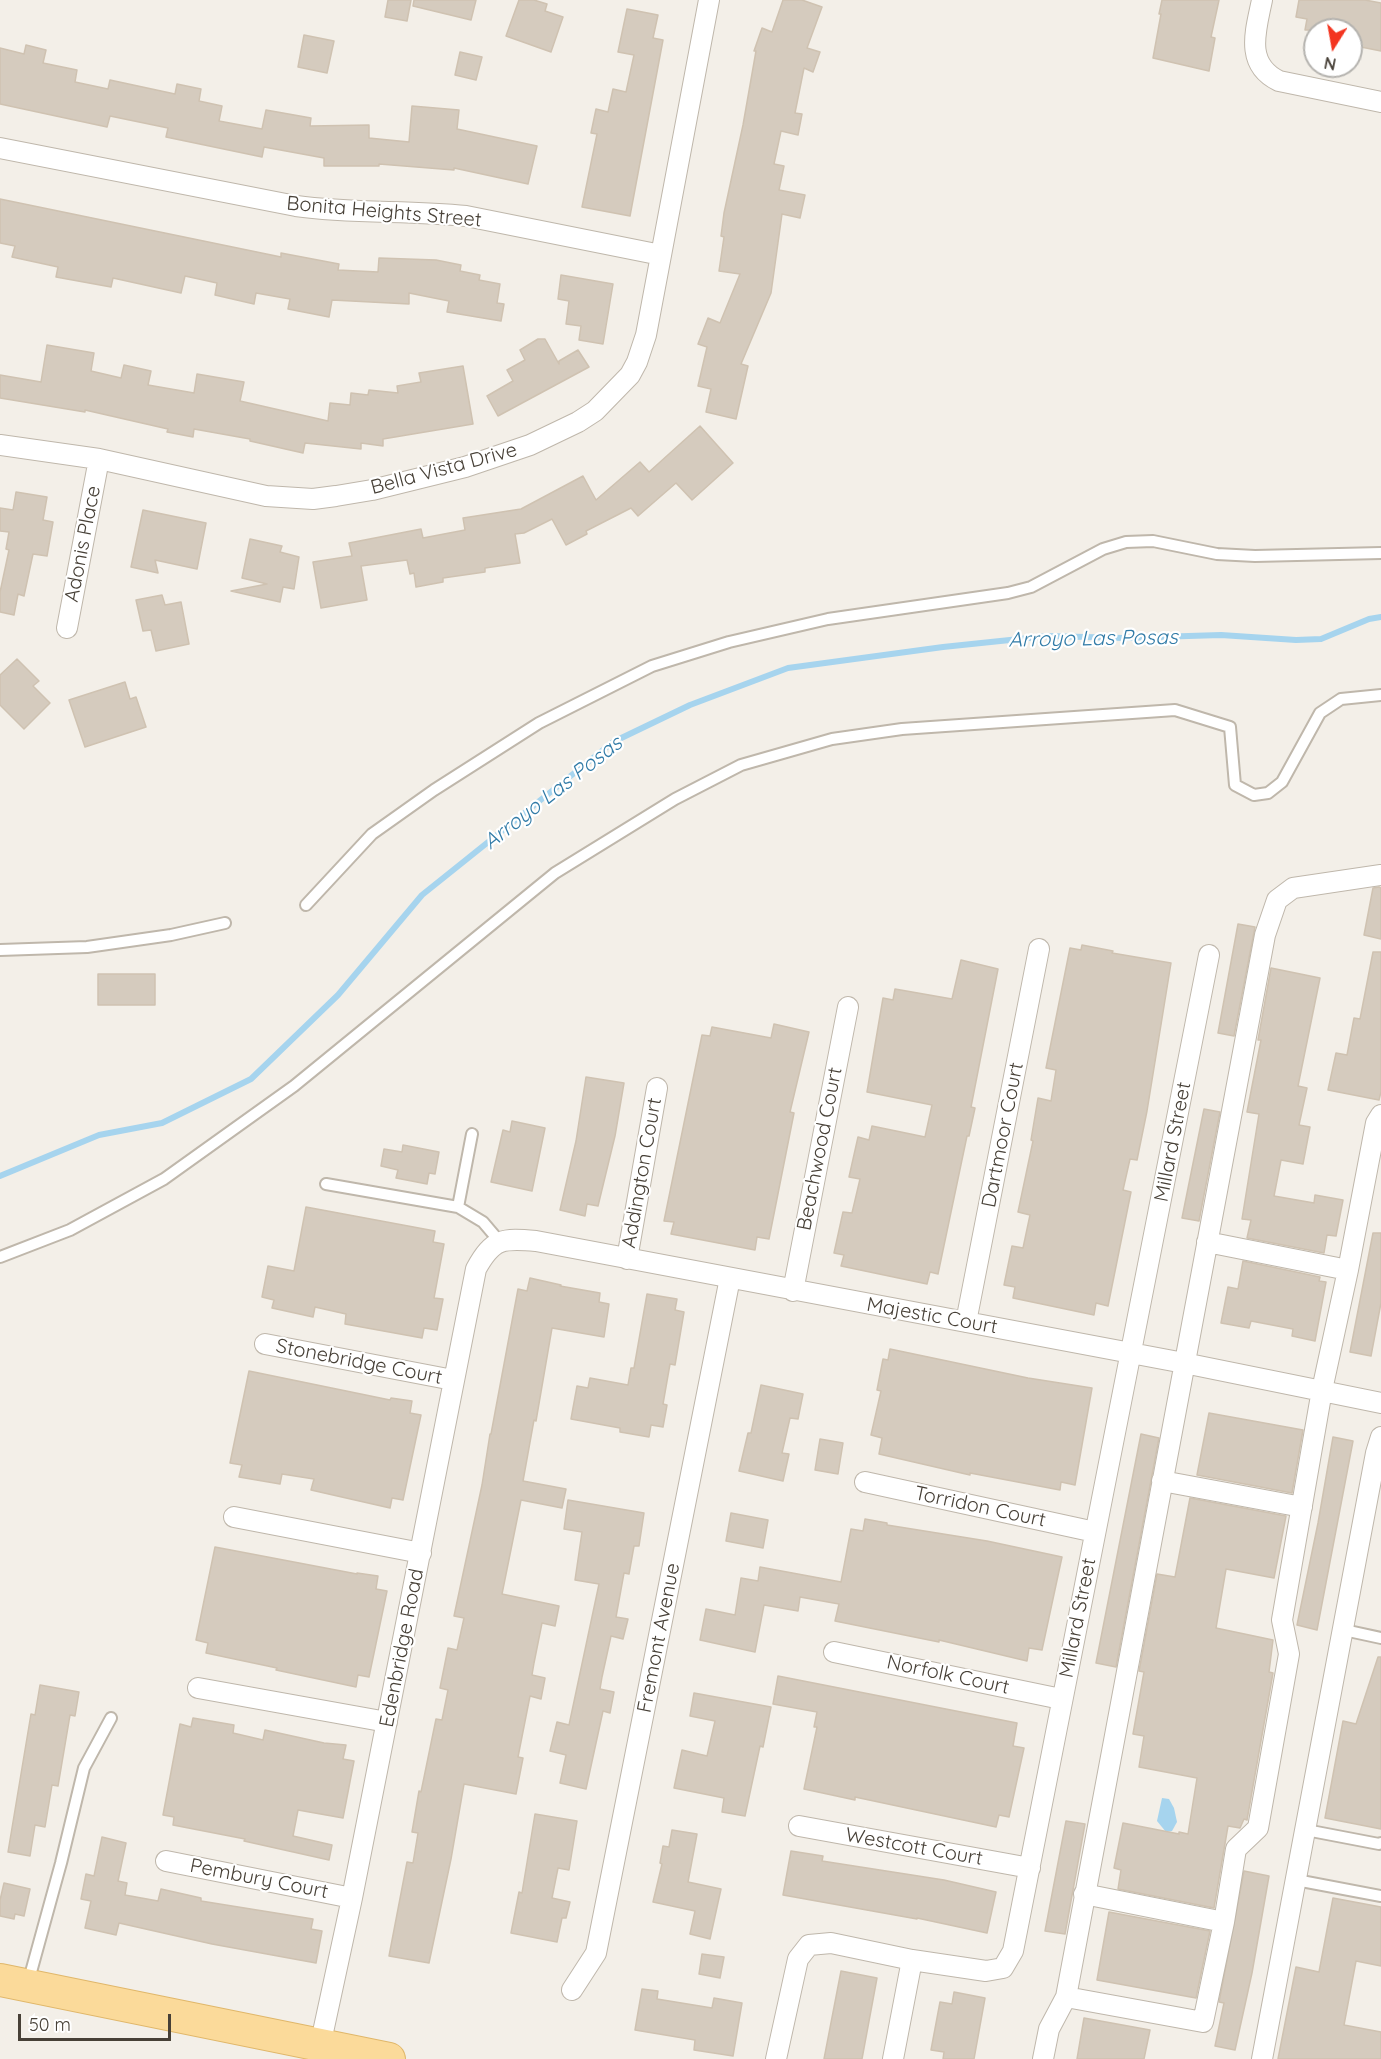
<!DOCTYPE html>
<style>
body{margin:0}
#map{position:relative;width:1381px;height:2059px;overflow:hidden;background:#f3efe8;font-family:Quicksand,sans-serif}
canvas{display:block}
.north{position:absolute;left:1303px;top:18px;width:60px;height:60px;box-sizing:border-box;background:#fff;border:2px solid #b5b3af;border-radius:50%;rotate:191deg;font-size:16px;font-weight:700;line-height:24px;text-align:center;color:#474037}
.north::after{content:'';display:block;margin:auto;width:21px;height:27px;background:#f33520;clip-path:polygon(50% 0,100% 100%,50% 72%,0 100%)}
.scale{position:absolute;left:18px;top:2014px;width:153px;height:27px;box-sizing:border-box;border:3px solid #474037;border-top:0;padding-left:8px;font-size:18px;line-height:21px;white-space:nowrap;color:#474037;-webkit-text-stroke:4px #fff;paint-order:stroke}
</style>
<div id="map">
<canvas width="1381" height="2059"></canvas>
<div class="north">N</div>
<div class="scale">50 m</div>
</div>
<script>
const g = document.querySelector('canvas').getContext('2d');
g.lineJoin = 'round';
function fillPath(path, color) { g.fillStyle = color; g.fill(path, 'evenodd'); }
function strokePath(path, color, width, dash) { g.strokeStyle = color; g.lineWidth = width; g.lineCap = dash ? 'butt' : 'round'; g.setLineDash(dash || []); g.stroke(path); }
function drawText(font, color, halo, rows, align = 'center') {
  g.font = font + ' Quicksand,sans-serif'; g.lineWidth = 4.5; g.setLineDash([]); g.textBaseline = 'middle'; g.strokeStyle = halo; g.fillStyle = color; for (const [text, x, y, turn = 0] of rows) {
    g.save(); g.translate(x, y); g.rotate((+turn || 0) * Math.PI / 180); g.textAlign = isNaN(turn) ? turn : align; if (halo) g.strokeText(text, 0, 0); g.fillText(text, 0, 0); g.restore();
  }
}
fillPath(new Path2D(`
 M 1162,1798 L 1169,1799 L 1174,1808 L 1177,1822 L 1172,1831 L 1166,1832 L 1157,1821 Z`), '#a6d4ee');
strokePath(new Path2D(`
 M 0,1176 L 99,1135 L 162,1123 L 251,1079 L 338,995 L 422,895 L 613,742 L 690,705 L 788,668 L 943,647 L 1048,636 L 1123,638 L 1221,635 L 1296,640 L 1321,639 L 1369,619 L 1381,617`), '#a6d4ee', 6);
const building = new Path2D(`
 M 388,0 L 411,0 L 407,21 L 385,17 Z
 M 414,0 L 476,0 L 471,20 L 413,6 Z
 M 519,0 L 534,0 L 547,4 L 545,11 L 563,17 L 551,52 L 506,36 Z
 M 783,0 L 802,0 L 822,7 L 807,48 L 820,52 L 813,72 L 804,68 L 795,113 L 802,114 L 798,135 L 781,131 L 774,164 L 784,166 L 779,190 L 805,195 L 800,218 L 782,214 L 771,293 L 741,364 L 748,366 L 736,419 L 706,412 L 711,389 L 698,386 L 707,347 L 698,344 L 708,318 L 720,323 L 740,274 L 719,271 L 724,237 L 721,236 L 724,213 L 743,125 L 756,51 L 754,51 L 762,28 L 772,32 Z
 M 1162,0 L 1219,0 L 1211,37 L 1215,38 L 1209,71 L 1153,58 L 1161,14 L 1159,14 Z
 M 1299,0 L 1365,0 L 1381,3 L 1381,51 L 1351,45 L 1351,30 L 1305,30 L 1307,19 L 1296,17 Z
 M 627,9 L 658,15 L 653,38 L 663,40 L 630,216 L 582,207 L 597,134 L 591,133 L 596,109 L 608,112 L 613,89 L 626,92 L 634,55 L 618,52 Z
 M 304,35 L 334,41 L 327,73 L 298,67 Z
 M 26,45 L 46,50 L 43,63 L 77,70 L 75,82 L 108,89 L 110,80 L 175,94 L 177,84 L 201,89 L 199,101 L 222,106 L 219,121 L 262,129 L 266,110 L 311,118 L 310,126 L 369,125 L 369,138 L 409,142 L 412,106 L 459,110 L 457,129 L 537,146 L 528,184 L 454,168 L 454,170 L 379,164 L 379,166 L 324,166 L 324,158 L 264,147 L 262,157 L 166,137 L 168,128 L 110,116 L 107,127 L 0,104 L 0,48 L 24,54 Z
 M 460,52 L 482,57 L 476,80 L 455,75 Z
 M 0,199 L 281,257 L 281,253 L 339,264 L 338,270 L 378,272 L 379,258 L 436,260 L 461,265 L 460,271 L 480,275 L 479,280 L 500,284 L 497,303 L 504,304 L 501,321 L 447,312 L 449,301 L 409,293 L 409,304 L 332,300 L 329,317 L 288,309 L 290,299 L 256,293 L 254,304 L 215,295 L 217,283 L 185,276 L 181,293 L 113,278 L 111,287 L 56,277 L 58,267 L 12,257 L 15,246 L 0,243 Z
 M 561,275 L 613,284 L 603,344 L 579,340 L 581,326 L 566,324 L 569,301 L 558,299 Z
 M 538,339 L 545,339 L 559,364 L 559,361 L 578,350 L 589,367 L 498,416 L 487,396 L 513,381 L 507,370 L 525,360 L 520,350 Z
 M 47,345 L 94,353 L 91,371 L 121,378 L 124,365 L 151,371 L 148,385 L 194,393 L 197,374 L 244,382 L 240,401 L 328,421 L 330,403 L 350,405 L 351,393 L 368,395 L 369,390 L 398,393 L 397,386 L 421,382 L 419,373 L 463,366 L 473,424 L 383,439 L 383,446 L 361,443 L 361,449 L 305,443 L 303,453 L 250,441 L 250,439 L 194,429 L 193,437 L 167,432 L 168,429 L 85,410 L 85,412 L 0,398 L 0,375 L 41,382 Z
 M 700,426 L 733,463 L 692,500 L 676,483 L 638,516 L 631,508 L 586,531 L 587,534 L 566,545 L 552,519 L 524,533 L 515,534 L 520,563 L 485,568 L 485,572 L 443,578 L 443,582 L 416,587 L 414,573 L 410,574 L 407,560 L 361,566 L 367,600 L 321,608 L 313,562 L 352,556 L 349,543 L 421,529 L 423,538 L 465,530 L 463,518 L 521,509 L 583,476 L 596,500 L 640,462 L 649,472 Z
 M 16,492 L 47,497 L 43,520 L 53,522 L 47,556 L 33,554 L 24,596 L 18,594 L 14,615 L 0,612 L 0,592 L 9,550 L 6,549 L 9,532 L 0,531 L 0,508 L 13,510 Z
 M 143,510 L 206,523 L 197,569 L 155,560 L 158,573 L 131,567 Z
 M 250,539 L 282,546 L 280,552 L 299,557 L 294,589 L 283,587 L 280,602 L 231,591 L 267,584 L 242,578 Z
 M 162,595 L 165,605 L 181,602 L 189,644 L 156,651 L 151,630 L 143,631 L 136,600 Z
 M 17,659 L 39,681 L 33,686 L 50,703 L 24,729 L 0,705 L 0,675 Z
 M 125,682 L 130,699 L 136,697 L 146,727 L 85,747 L 69,700 Z
 M 1379,887 L 1381,888 L 1381,939 L 1364,935 L 1373,888 Z
 M 1238,924 L 1255,927 L 1234,1036 L 1218,1033 Z
 M 1082,945 L 1113,951 L 1112,953 L 1171,963 L 1147,1111 L 1137,1160 L 1130,1159 L 1123,1190 L 1131,1192 L 1108,1306 L 1096,1303 L 1094,1315 L 1013,1298 L 1015,1287 L 1004,1285 L 1012,1246 L 1023,1248 L 1030,1215 L 1018,1212 L 1033,1141 L 1031,1140 L 1038,1098 L 1051,1101 L 1056,1070 L 1046,1068 L 1070,948 L 1081,950 Z
 M 1373,952 L 1381,952 L 1381,1092 L 1379,1100 L 1328,1090 L 1336,1053 L 1347,1055 L 1354,1018 L 1360,1019 Z
 M 961,960 L 998,969 L 971,1107 L 975,1108 L 969,1136 L 967,1136 L 938,1274 L 930,1272 L 927,1284 L 841,1266 L 844,1255 L 834,1253 L 843,1212 L 852,1213 L 860,1179 L 849,1177 L 858,1137 L 869,1140 L 872,1126 L 925,1137 L 932,1105 L 867,1092 L 883,998 L 893,1000 L 895,989 L 952,999 Z
 M 1271,968 L 1320,978 L 1298,1086 L 1307,1088 L 1299,1125 L 1310,1127 L 1303,1164 L 1281,1160 L 1274,1196 L 1314,1203 L 1315,1195 L 1343,1200 L 1336,1236 L 1327,1235 L 1324,1253 L 1247,1238 L 1251,1220 L 1242,1219 L 1259,1114 L 1247,1112 L 1261,1040 L 1258,1040 Z
 M 98,974 L 155,974 L 155,1005 L 98,1005 Z
 M 774,1024 L 809,1032 L 790,1112 L 794,1113 L 769,1239 L 757,1237 L 755,1250 L 671,1234 L 674,1222 L 664,1221 L 702,1035 L 710,1036 L 712,1027 L 771,1038 Z
 M 586,1077 L 624,1083 L 615,1136 L 598,1206 L 587,1204 L 585,1216 L 560,1210 L 576,1141 Z
 M 1204,1109 L 1220,1112 L 1199,1221 L 1182,1218 Z
 M 512,1121 L 545,1128 L 532,1191 L 491,1182 L 503,1130 L 510,1132 Z
 M 403,1145 L 439,1152 L 435,1174 L 429,1173 L 427,1184 L 396,1178 L 398,1170 L 381,1166 L 384,1149 L 402,1152 Z
 M 306,1207 L 435,1231 L 433,1242 L 444,1244 L 434,1298 L 443,1299 L 437,1330 L 424,1328 L 422,1338 L 345,1324 L 346,1314 L 315,1307 L 313,1317 L 272,1308 L 274,1300 L 262,1297 L 268,1266 L 294,1271 Z
 M 1373,1233 L 1381,1233 L 1381,1303 L 1371,1356 L 1350,1352 Z
 M 1243,1261 L 1320,1277 L 1319,1281 L 1326,1282 L 1315,1341 L 1292,1336 L 1293,1329 L 1251,1321 L 1249,1328 L 1221,1323 L 1228,1287 L 1238,1289 Z
 M 530,1278 L 561,1285 L 560,1286 L 600,1293 L 599,1302 L 609,1304 L 604,1337 L 552,1328 L 536,1421 L 534,1420 L 523,1481 L 566,1489 L 562,1508 L 521,1500 L 502,1594 L 559,1606 L 555,1626 L 542,1623 L 534,1663 L 532,1675 L 545,1678 L 541,1699 L 530,1696 L 518,1757 L 523,1758 L 516,1794 L 464,1784 L 451,1859 L 429,1963 L 389,1956 L 407,1862 L 413,1863 L 418,1833 L 412,1832 L 419,1791 L 421,1792 L 436,1719 L 442,1720 L 448,1690 L 440,1688 L 448,1648 L 457,1650 L 464,1618 L 454,1616 L 482,1485 L 490,1434 L 491,1434 L 518,1289 L 527,1291 Z
 M 647,1294 L 677,1299 L 675,1310 L 684,1312 L 675,1365 L 670,1364 L 663,1404 L 667,1405 L 663,1427 L 651,1425 L 649,1437 L 620,1432 L 620,1428 L 571,1419 L 577,1386 L 588,1388 L 590,1378 L 628,1385 L 631,1368 L 634,1368 Z
 M 890,1349 L 1028,1378 L 1092,1388 L 1075,1485 L 1061,1482 L 1060,1490 L 970,1473 L 970,1475 L 879,1454 L 882,1438 L 871,1435 L 881,1391 L 877,1390 L 883,1359 L 888,1360 Z
 M 249,1371 L 390,1400 L 391,1398 L 412,1401 L 410,1413 L 421,1415 L 403,1500 L 392,1498 L 390,1508 L 311,1490 L 314,1479 L 282,1474 L 280,1484 L 239,1477 L 242,1465 L 230,1463 Z
 M 761,1385 L 803,1394 L 798,1419 L 790,1418 L 782,1453 L 789,1454 L 783,1481 L 739,1471 L 748,1433 L 751,1433 Z
 M 1209,1413 L 1303,1430 L 1292,1493 L 1197,1475 Z
 M 1141,1434 L 1159,1438 L 1116,1667 L 1096,1663 Z
 M 1333,1437 L 1353,1441 L 1317,1630 L 1297,1625 L 1318,1523 Z
 M 820,1439 L 843,1443 L 838,1474 L 815,1470 Z
 M 1190,1498 L 1286,1516 L 1274,1578 L 1226,1569 L 1216,1628 L 1273,1640 L 1269,1672 L 1273,1673 L 1247,1820 L 1244,1819 L 1240,1828 L 1228,1826 L 1214,1908 L 1118,1889 L 1121,1870 L 1114,1868 L 1123,1823 L 1179,1834 L 1179,1832 L 1188,1834 L 1197,1778 L 1139,1767 L 1144,1736 L 1133,1734 L 1144,1672 L 1139,1671 L 1157,1574 L 1175,1577 Z
 M 568,1500 L 644,1513 L 639,1546 L 634,1546 L 629,1574 L 624,1573 L 616,1617 L 628,1619 L 623,1639 L 611,1636 L 602,1677 L 600,1689 L 614,1692 L 610,1713 L 603,1711 L 586,1789 L 560,1783 L 566,1755 L 550,1751 L 557,1722 L 569,1725 L 599,1584 L 575,1580 L 582,1532 L 564,1529 Z
 M 731,1513 L 768,1520 L 763,1548 L 726,1541 Z
 M 865,1519 L 887,1523 L 887,1525 L 987,1541 L 1062,1557 L 1042,1650 L 1029,1648 L 1027,1661 L 939,1640 L 939,1642 L 835,1621 L 839,1604 L 800,1597 L 798,1611 L 764,1605 L 755,1652 L 700,1640 L 706,1609 L 735,1615 L 741,1578 L 758,1581 L 760,1567 L 841,1582 L 851,1529 L 863,1531 Z
 M 215,1547 L 357,1574 L 357,1573 L 378,1576 L 376,1589 L 387,1591 L 369,1677 L 358,1675 L 356,1687 L 276,1670 L 277,1668 L 206,1653 L 208,1643 L 196,1640 Z
 M 1378,1657 L 1381,1657 L 1381,1829 L 1325,1818 L 1343,1721 L 1356,1724 Z
 M 778,1676 L 1017,1723 L 1013,1746 L 1024,1748 L 1009,1817 L 999,1815 L 996,1827 L 855,1797 L 855,1800 L 804,1789 L 817,1727 L 814,1727 L 817,1712 L 773,1704 Z
 M 40,1685 L 79,1692 L 75,1716 L 70,1715 L 58,1786 L 52,1785 L 45,1827 L 35,1825 L 30,1856 L 8,1852 L 31,1714 L 35,1715 Z
 M 694,1693 L 771,1707 L 763,1747 L 760,1746 L 745,1816 L 722,1812 L 724,1798 L 674,1788 L 682,1750 L 707,1756 L 715,1721 L 690,1716 Z
 M 193,1718 L 234,1725 L 233,1733 L 263,1740 L 265,1730 L 324,1743 L 346,1745 L 343,1759 L 354,1761 L 343,1818 L 298,1810 L 293,1836 L 332,1845 L 329,1860 L 244,1841 L 245,1839 L 173,1825 L 174,1817 L 163,1815 L 180,1724 L 191,1727 Z
 M 535,1814 L 577,1821 L 569,1870 L 558,1868 L 552,1898 L 570,1902 L 566,1918 L 562,1918 L 557,1942 L 511,1933 L 519,1892 L 522,1893 Z
 M 1066,1821 L 1085,1824 L 1065,1934 L 1045,1931 Z
 M 672,1830 L 697,1834 L 688,1882 L 721,1889 L 710,1939 L 690,1934 L 695,1911 L 653,1902 L 662,1864 L 660,1863 L 663,1846 L 669,1847 Z
 M 102,1837 L 126,1843 L 118,1881 L 127,1883 L 125,1895 L 158,1901 L 161,1889 L 201,1898 L 201,1901 L 313,1919 L 311,1929 L 322,1931 L 316,1963 L 212,1944 L 119,1923 L 116,1935 L 85,1928 L 91,1901 L 81,1899 L 86,1874 L 94,1876 Z
 M 791,1851 L 823,1856 L 822,1861 L 944,1880 L 996,1892 L 987,1933 L 917,1918 L 917,1919 L 783,1895 Z
 M 1244,1871 L 1269,1876 L 1252,1973 L 1235,2050 L 1215,2046 L 1224,2003 L 1219,2002 Z
 M 4,1883 L 30,1889 L 24,1916 L 15,1914 L 14,1919 L 0,1916 L 0,1900 Z
 M 1333,1898 L 1381,1907 L 1381,1966 L 1356,1961 L 1344,2025 L 1381,2032 L 1381,2059 L 1278,2059 L 1296,1967 L 1319,1972 Z
 M 1109,1912 L 1210,1931 L 1196,1998 L 1097,1980 Z
 M 702,1954 L 724,1957 L 720,1978 L 699,1974 Z
 M 841,1971 L 877,1978 L 862,2059 L 824,2059 Z
 M 642,1989 L 658,1991 L 657,1999 L 712,2008 L 714,1998 L 742,2003 L 733,2056 L 694,2050 L 695,2040 L 635,2030 Z
 M 954,1992 L 985,1998 L 974,2059 L 943,2059 L 944,2052 L 931,2050 L 940,2002 L 952,2004 Z
 M 1084,2018 L 1150,2030 L 1144,2059 L 1077,2059 Z`);
fillPath(building, '#d5cbbe');
strokePath(building, '#cfc2b1', 1.5);
const lane = new Path2D(`
 M 306,905 L 372,834 L 434,790 L 539,723 L 652,666 L 729,642 L 828,619 L 1008,593 L 1031,587 L 1103,549 L 1126,542 L 1153,541 L 1217,554 L 1255,556 L 1381,553
 M 0,950 L 87,947 L 171,935 L 225,923
 M 326,1184 L 458,1207 L 483,1222 L 500,1242
 M 458,1207 L 472,1134
 M 0,1257 L 70,1230 L 164,1179 L 294,1086 L 555,873 L 675,799 L 741,765 L 832,739 L 902,729 L 1175,710 L 1230,727 L 1235,785 L 1254,795 L 1268,793 L 1282,782 L 1320,713 L 1341,699 L 1381,695
 M 1344,1630 L 1381,1638
 M 1306,1830 L 1379,1844 L 1381,1843
 M 1296,1880 L 1381,1896
 M 28,1983 L 61,1863 L 84,1768 L 111,1718`);
const street = new Path2D(`
 M 1262,0 C 1256,30 1244,64 1279,81 L 1381,102
 M 0,148 L 296,206 C 352,214 409,210 466,216 L 661,255
 M 0,445 L 99,459 L 266,496 L 313,499 L 336,496 L 372,490 L 465,467 L 530,445 L 578,422 L 595,411 L 630,375 L 637,362 L 646,335 L 709,0
 M 67,628 L 99,459
 M 1207,1242 L 1348,1270
 M 627,1259 L 657,1088
 M 793,1291 L 848,1007
 M 966,1322 L 1039,949
 M 265,1344 L 453,1380
 M 1162,1481 L 1302,1507
 M 865,1482 L 1095,1532
 M 234,1517 L 421,1553
 M 834,1652 L 1061,1699
 M 198,1688 L 387,1722
 M 799,1826 L 1030,1868
 M 166,1861 L 352,1898
 M 1084,1894 L 1224,1922
 M 572,1990 L 596,1953 L 730,1278
 M 1066,1997 L 1203,2022 L 1224,1922 L 1236,1849 L 1258,1828 L 1289,1654 L 1282,1620 L 1322,1390 L 1348,1270 L 1376,1123 L 1381,1115
 M 320,2046 L 352,1898 L 476,1269 C 493,1238 503,1238 536,1241 L 1184,1363 L 1381,1403
 M 776,2059 L 798,1959 L 809,1945 L 831,1943 L 912,1960 L 986,1971 L 1003,1968 L 1013,1951 L 1209,955
 M 893,2059 L 912,1960
 M 1043,2059 L 1049,2029 L 1066,1997 L 1265,935 L 1277,900 L 1293,888 L 1381,875
 M 1262,2059 L 1376,1453 L 1381,1437`);
const primary = new Path2D(`
 M 0,1980 L 389,2059`);
strokePath(lane, '#bfb7ab', 14);
strokePath(street, '#bfb7ab', 22);
strokePath(primary, '#e0b76a', 34);
strokePath(lane, '#fff', 10);
strokePath(street, '#fff', 20);
strokePath(primary, '#fbda9a', 32);
drawText('20px', '#474037', '#fff', [
 ["Bonita Heights Street",384,212,5],
 ["Bella Vista Drive",444,469,-15],
 ["Adonis Place",83,544,-79],
 ["Dartmoor Court",1003,1135,-79],
 ["Millard Street",1173,1142,-79],
 ["Beachwood Court",820,1149,-79],
 ["Addington Court",642,1173,-80],
 ["Majestic Court",932,1316,10],
 ["Stonebridge Court",359,1362,11],
 ["Torridon Court",980,1507,12],
 ["Millard Street",1078,1618,-79],
 ["Fremont Avenue",659,1638,-79],
 ["Edenbridge Road",402,1648,-79],
 ["Norfolk Court",948,1675,12],
 ["Westcott Court",914,1847,10],
 ["Pembury Court",259,1879,11]
]);
drawText('italic 21px', '#317ba7', '#fff', [
 ["Arroyo Las Posas",1093,639,-1],
 ["Arroyo Las Posas",553,793,-38]
]);
</script>
